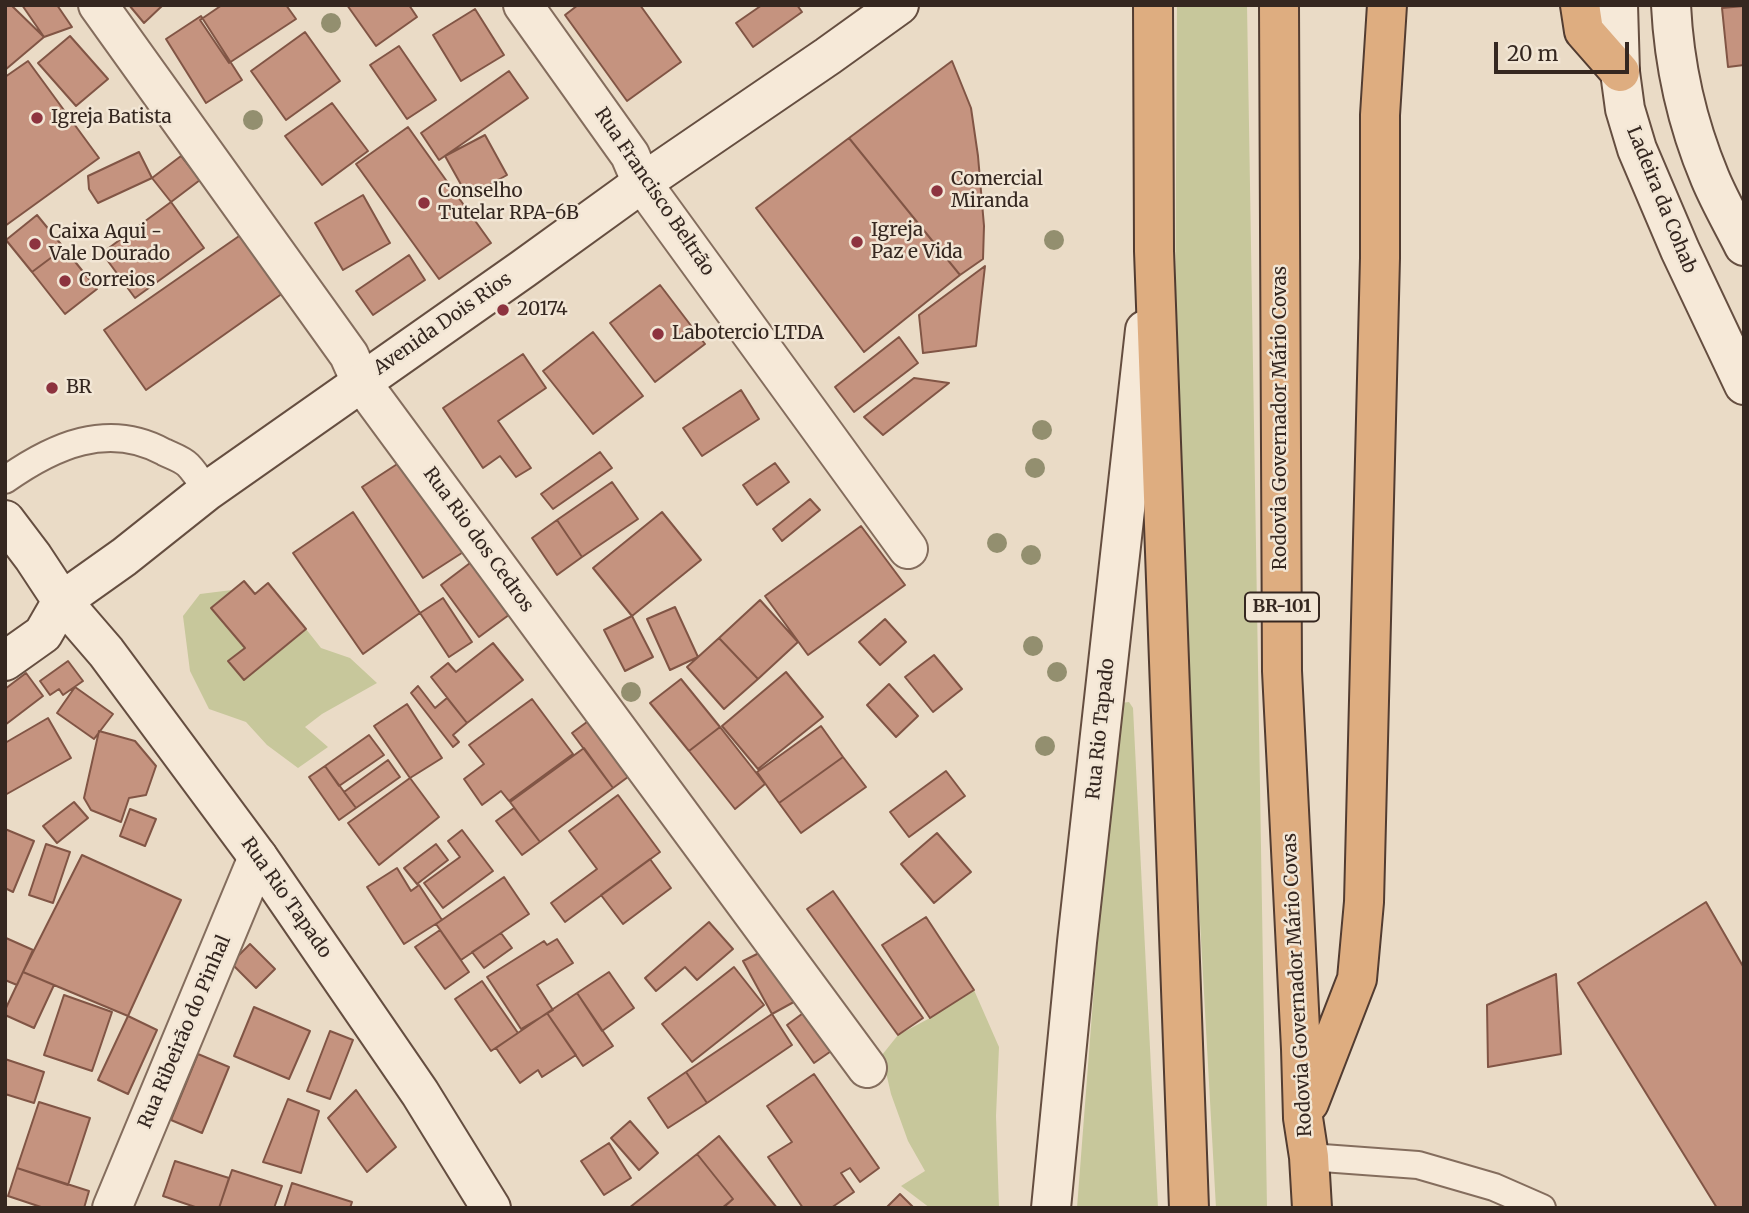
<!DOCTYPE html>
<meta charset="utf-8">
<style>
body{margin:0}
#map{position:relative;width:1749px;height:1213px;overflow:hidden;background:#eadbc6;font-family:Merriweather,serif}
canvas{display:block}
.frame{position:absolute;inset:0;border:7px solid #352720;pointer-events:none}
.scale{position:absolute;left:1494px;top:42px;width:135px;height:32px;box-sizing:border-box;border:4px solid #352720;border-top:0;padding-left:9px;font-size:21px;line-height:24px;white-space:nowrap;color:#352720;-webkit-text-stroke:5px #f2e6d5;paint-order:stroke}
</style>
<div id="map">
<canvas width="1749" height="1213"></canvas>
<div class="frame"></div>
<div class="scale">20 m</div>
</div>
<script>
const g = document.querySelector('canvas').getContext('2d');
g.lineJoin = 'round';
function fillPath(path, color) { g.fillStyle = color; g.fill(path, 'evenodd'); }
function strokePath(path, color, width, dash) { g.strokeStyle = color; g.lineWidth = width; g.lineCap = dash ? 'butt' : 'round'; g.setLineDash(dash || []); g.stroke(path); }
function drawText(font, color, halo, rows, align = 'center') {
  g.font = font + ' Merriweather,serif'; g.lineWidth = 5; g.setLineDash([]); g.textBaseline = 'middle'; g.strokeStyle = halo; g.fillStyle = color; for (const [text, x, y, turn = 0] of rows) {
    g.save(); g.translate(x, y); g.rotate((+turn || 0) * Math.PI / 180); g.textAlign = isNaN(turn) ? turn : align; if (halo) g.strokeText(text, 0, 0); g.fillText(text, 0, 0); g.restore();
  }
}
fillPath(new Path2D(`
 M 1177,5 L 1247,5 L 1267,1208 L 1216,1208 L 1177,510 L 1175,341 Z
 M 232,590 L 211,608 L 245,648 L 228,661 L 244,680 L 306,629 L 321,648 L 350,658 L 377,683 L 322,714 L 305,727 L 328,747 L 298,768 L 267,745 L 246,722 L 209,709 L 190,671 L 183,616 L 200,594 Z
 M 1129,702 L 1133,708 L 1158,1208 L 1077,1208 L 1115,715 L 1121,703 Z
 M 974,990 L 999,1047 L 996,1116 L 999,1208 L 930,1208 L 901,1186 L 925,1171 L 908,1141 L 891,1094 L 882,1055 L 898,1035 L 930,1018 Z`), '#c7c79b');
const building = new Path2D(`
 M 5,5 L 11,5 L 44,37 L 5,70 Z
 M 22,5 L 57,5 L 72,27 L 44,37 Z
 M 129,5 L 163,5 L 144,23 Z
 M 222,5 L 286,5 L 296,19 L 229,63 L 200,20 Z
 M 347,5 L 409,5 L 417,17 L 376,46 Z
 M 578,5 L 640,5 L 681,62 L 627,101 L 565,15 Z
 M 762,5 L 797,5 L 802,12 L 753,47 L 736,23 Z
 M 1744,6 L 1744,65 L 1728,67 L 1722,8 Z
 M 475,9 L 504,55 L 461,81 L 433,35 Z
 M 201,16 L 242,80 L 206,103 L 166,39 Z
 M 305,32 L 340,81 L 286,120 L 251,71 Z
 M 70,36 L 108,79 L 76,106 L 38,63 Z
 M 399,46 L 436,100 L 407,119 L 370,65 Z
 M 28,61 L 99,158 L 5,226 L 5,77 Z
 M 952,61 L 971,108 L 978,156 L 984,226 L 983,259 L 960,275 L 849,138 Z
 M 509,71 L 528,98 L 439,160 L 421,133 Z
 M 332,103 L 368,151 L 322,185 L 285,136 Z
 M 408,127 L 491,243 L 439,279 L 356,164 Z
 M 485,135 L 507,175 L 468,197 L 445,156 Z
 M 849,138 L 960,275 L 864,352 L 756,208 Z
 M 139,152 L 152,178 L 98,203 L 89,189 L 88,176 Z
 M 181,156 L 200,180 L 171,202 L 152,178 Z
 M 363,195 L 390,243 L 343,270 L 315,223 Z
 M 171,202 L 204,248 L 135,298 L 102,253 Z
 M 37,215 L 64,248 L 32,272 L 6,240 Z
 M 242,234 L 283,293 L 146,390 L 104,330 Z
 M 64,248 L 97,289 L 65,314 L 32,272 Z
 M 409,255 L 425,280 L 373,315 L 356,291 Z
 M 985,266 L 976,346 L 923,353 L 919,315 Z
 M 660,285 L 705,344 L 655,382 L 610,323 Z
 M 593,332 L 643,396 L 593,434 L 543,371 Z
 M 899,337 L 918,363 L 854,412 L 835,387 Z
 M 523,354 L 546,388 L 498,421 L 531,468 L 516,477 L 500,456 L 483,468 L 443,408 Z
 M 914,378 L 949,383 L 883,435 L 864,417 Z
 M 741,390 L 759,419 L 702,456 L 683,428 Z
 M 600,452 L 612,468 L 553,509 L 541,494 Z
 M 408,457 L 468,549 L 423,578 L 362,487 Z
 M 775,463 L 789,482 L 757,505 L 743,485 Z
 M 612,482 L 638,519 L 582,557 L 557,520 Z
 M 810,499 L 820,510 L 782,541 L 773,529 Z
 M 353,512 L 420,613 L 363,654 L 293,553 Z
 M 662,512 L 701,560 L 632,616 L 593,568 Z
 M 557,520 L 582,557 L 557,575 L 532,538 Z
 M 861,526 L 905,585 L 808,655 L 765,596 Z
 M 474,560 L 521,606 L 479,637 L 441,585 Z
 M 244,581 L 255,594 L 268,583 L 306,629 L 244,680 L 228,661 L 245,648 L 211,608 Z
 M 443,598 L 472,642 L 449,657 L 420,613 Z
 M 760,600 L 798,642 L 758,679 L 719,638 Z
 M 675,607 L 698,657 L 670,670 L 647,619 Z
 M 632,616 L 653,657 L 625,671 L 604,630 Z
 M 885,619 L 906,642 L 880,665 L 859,642 Z
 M 719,638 L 758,679 L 724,709 L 687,667 Z
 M 493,643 L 523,680 L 467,723 L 431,677 L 448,663 L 456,672 Z
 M 934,655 L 962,689 L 933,712 L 905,677 Z
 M 68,661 L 83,681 L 63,695 L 59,689 L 50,695 L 40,681 Z
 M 786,672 L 823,717 L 758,769 L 722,726 Z
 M 26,673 L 43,696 L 5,725 L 5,689 Z
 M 681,679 L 720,727 L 689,751 L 650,703 Z
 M 889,684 L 918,716 L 896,737 L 867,705 Z
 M 418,686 L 435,708 L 447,698 L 467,723 L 453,735 L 459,742 L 453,747 L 411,693 Z
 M 75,687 L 113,714 L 94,739 L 57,713 Z
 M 532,699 L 573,754 L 509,801 L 501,791 L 482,805 L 464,779 L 484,764 L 469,745 Z
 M 407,704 L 442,758 L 410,778 L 374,726 Z
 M 48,718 L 71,758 L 5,795 L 5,743 Z
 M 591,719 L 632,774 L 613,788 L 572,733 Z
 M 821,726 L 843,757 L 779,803 L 757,772 Z
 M 720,727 L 765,784 L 735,809 L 689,751 Z
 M 99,731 L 135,741 L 156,766 L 146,795 L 129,798 L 121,822 L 91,810 L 84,798 Z
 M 369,735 L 384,755 L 339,786 L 325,766 Z
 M 584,748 L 613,788 L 540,842 L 510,802 Z
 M 843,757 L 866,787 L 801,833 L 779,803 Z
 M 388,760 L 400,777 L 356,808 L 344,792 Z
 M 325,766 L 356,808 L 339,820 L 309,777 Z
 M 946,771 L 965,796 L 909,837 L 890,812 Z
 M 410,778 L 439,817 L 379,865 L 348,823 Z
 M 618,795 L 660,852 L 565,922 L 551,903 L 597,869 L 569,831 Z
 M 74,802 L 88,818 L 57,843 L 43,826 Z
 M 514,808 L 540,842 L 522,855 L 496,821 Z
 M 130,809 L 156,819 L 145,846 L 120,836 Z
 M 5,829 L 34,841 L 13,892 L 5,888 Z
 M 462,830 L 493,871 L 443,908 L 424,883 L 460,857 L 448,841 Z
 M 937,833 L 971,872 L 934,903 L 901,864 Z
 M 46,844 L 70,852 L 53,903 L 29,895 Z
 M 436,844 L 448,860 L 417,884 L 404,868 Z
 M 82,855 L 181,900 L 128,1016 L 23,972 Z
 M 650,859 L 671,888 L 623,924 L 601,895 Z
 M 397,868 L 411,891 L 419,885 L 442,920 L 404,944 L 367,887 Z
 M 504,877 L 529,914 L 461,960 L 436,924 Z
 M 833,891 L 923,1018 L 898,1035 L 807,909 Z
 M 1706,902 L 1744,968 L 1744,1208 L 1717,1208 L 1578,983 Z
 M 926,917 L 974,990 L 930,1018 L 882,945 Z
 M 709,922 L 733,949 L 697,980 L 685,967 L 656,991 L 645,978 Z
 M 440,930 L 469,972 L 445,989 L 415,947 Z
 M 501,933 L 512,948 L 484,968 L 472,952 Z
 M 6,938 L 33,950 L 17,985 L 5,980 Z
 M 557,939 L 573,963 L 537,985 L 553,1010 L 521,1029 L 487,977 L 544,941 L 547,945 Z
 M 250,944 L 275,969 L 256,988 L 231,963 Z
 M 773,946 L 801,998 L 772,1014 L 743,961 Z
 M 734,967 L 764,1005 L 692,1062 L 662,1024 Z
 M 23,972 L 54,985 L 34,1028 L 5,1015 L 5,1010 Z
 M 609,972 L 634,1008 L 602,1031 L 577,993 Z
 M 1556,974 L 1561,1054 L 1488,1067 L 1487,1005 Z
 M 482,981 L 518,1033 L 491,1051 L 455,999 Z
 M 577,993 L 613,1046 L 583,1066 L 547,1013 Z
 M 64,995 L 112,1012 L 92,1071 L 44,1055 Z
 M 254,1007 L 310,1031 L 289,1079 L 234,1056 Z
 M 810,1008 L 837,1047 L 814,1063 L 787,1025 Z
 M 547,1013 L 576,1055 L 542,1077 L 538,1070 L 520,1083 L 496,1048 Z
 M 772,1014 L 792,1045 L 707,1103 L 686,1072 Z
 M 128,1016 L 157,1030 L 128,1094 L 98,1080 Z
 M 330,1031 L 353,1040 L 330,1099 L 307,1091 Z
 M 198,1054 L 229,1067 L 202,1133 L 171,1120 Z
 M 5,1059 L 44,1072 L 34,1103 L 5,1094 Z
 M 686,1072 L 707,1103 L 668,1128 L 648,1098 Z
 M 814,1074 L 879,1168 L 860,1182 L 850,1168 L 841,1173 L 854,1192 L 831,1208 L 803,1208 L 768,1157 L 792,1142 L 767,1106 Z
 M 356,1090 L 396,1147 L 367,1172 L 328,1118 Z
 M 288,1099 L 319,1111 L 301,1173 L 263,1162 Z
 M 39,1102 L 90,1118 L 68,1185 L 17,1168 Z
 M 630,1121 L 658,1153 L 639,1170 L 611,1138 Z
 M 719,1136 L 777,1208 L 723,1208 L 733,1199 L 697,1154 Z
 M 609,1143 L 631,1178 L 604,1195 L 581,1161 Z
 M 697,1154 L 733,1199 L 722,1208 L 629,1208 Z
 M 175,1161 L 229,1178 L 219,1208 L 198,1208 L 163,1196 Z
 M 17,1168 L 89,1191 L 84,1208 L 44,1208 L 8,1196 Z
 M 232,1170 L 282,1186 L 274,1208 L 219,1208 Z
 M 292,1183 L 352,1202 L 350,1208 L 284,1208 Z
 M 900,1194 L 914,1208 L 886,1208 Z`);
fillPath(building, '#c5937f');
strokePath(building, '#815545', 2);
const service = new Path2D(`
 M 5,480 C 53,446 108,421 164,452 C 172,456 182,459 188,465 C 195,472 201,482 207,491
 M 1309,1157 L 1418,1165 L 1494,1187 L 1542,1208`);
const minor = new Path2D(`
 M 98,5 L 349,355 L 361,382 L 867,1068
 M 523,5 L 630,155 L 642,183 L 908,549
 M 112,1208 L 258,857`);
const secondary = new Path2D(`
 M 1618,5 L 1620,72 L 1625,109 L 1637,149 L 1680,250 L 1744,385
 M 1671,5 C 1674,65 1687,123 1710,178 C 1720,202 1733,224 1744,246
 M 5,520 L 33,557 L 62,601 L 106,652 L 258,857 L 420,1093 L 491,1208
 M 5,661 L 43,634 L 62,601 L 124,557 L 207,491 L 523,269 L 642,183 L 828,56 L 899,5
 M 1051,1208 L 1077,942 L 1145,330`);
const trunk = new Path2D(`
 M 1153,5 L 1154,251 L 1189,1208
 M 1279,5 L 1282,671 L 1301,1049 L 1303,1118 L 1309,1157 L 1312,1208
 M 1580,5 L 1584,31 L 1620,72
 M 1309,1103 L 1357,979 L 1364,902 L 1380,258 L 1380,115 L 1387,5`);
strokePath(service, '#846d5d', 30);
strokePath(minor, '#846d5d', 42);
strokePath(secondary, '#654e40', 42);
strokePath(trunk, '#523c31', 42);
strokePath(service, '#f6e9d8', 26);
strokePath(minor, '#f6e9d8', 38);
strokePath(secondary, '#f6e9d8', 38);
strokePath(trunk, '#dead80', 38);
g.fillStyle = '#938f6f';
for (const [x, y] of [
 [331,23],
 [253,120],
 [1054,240],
 [1042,430],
 [1035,468],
 [997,543],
 [1031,555],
 [1033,646],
 [1057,672],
 [631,692],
 [1045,746]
]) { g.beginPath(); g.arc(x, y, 10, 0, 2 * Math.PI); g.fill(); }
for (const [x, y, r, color] of [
 [37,118,7,"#8d333f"],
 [937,191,7,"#8d333f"],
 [424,203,7,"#8d333f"],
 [857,242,7,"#8d333f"],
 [35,244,7,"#8d333f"],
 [65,281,7,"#8d333f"],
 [503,310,7,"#8d333f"],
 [658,334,7,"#8d333f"],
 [52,388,7,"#8d333f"]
]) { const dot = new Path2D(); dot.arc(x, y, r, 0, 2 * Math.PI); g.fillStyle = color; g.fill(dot); strokePath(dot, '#f2e6d5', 2.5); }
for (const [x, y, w] of [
 [1282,607,74]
]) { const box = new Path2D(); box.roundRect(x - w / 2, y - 14.5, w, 29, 5); g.fillStyle = '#f2e6d5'; g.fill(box); strokePath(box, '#352720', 2); }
drawText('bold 18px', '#352720', null, [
 ["BR-101",1282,607]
]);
drawText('19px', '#352720', '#f2e6d5', [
 ["Igreja Batista",51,118],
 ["Comercial",951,180],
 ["Miranda",951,202],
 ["Conselho",438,192],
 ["Tutelar RPA-6B",438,214],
 ["Igreja",871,231],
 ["Paz e Vida",871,253],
 ["Caixa Aqui -",49,233],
 ["Vale Dourado",49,255],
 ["Correios",79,281],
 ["20174",517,310],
 ["Labotercio LTDA",672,334],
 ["BR",66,388]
], 'left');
drawText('19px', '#352720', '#f2e6d5', [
 ["Rua Francisco Beltrão",654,192,56],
 ["Ladeira da Cohab",1661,200,68],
 ["Avenida Dois Rios",443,324,-35],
 ["Rodovia Governador Mário Covas",1281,418,-90],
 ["Rua Rio dos Cedros",478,540,54],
 ["Rua Rio Tapado",1101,729,-84],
 ["Rua Rio Tapado",286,898,55],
 ["Rodovia Governador Mário Covas",1298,985,-93],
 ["Rua Ribeirão do Pinhal",185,1032,-67]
]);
</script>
